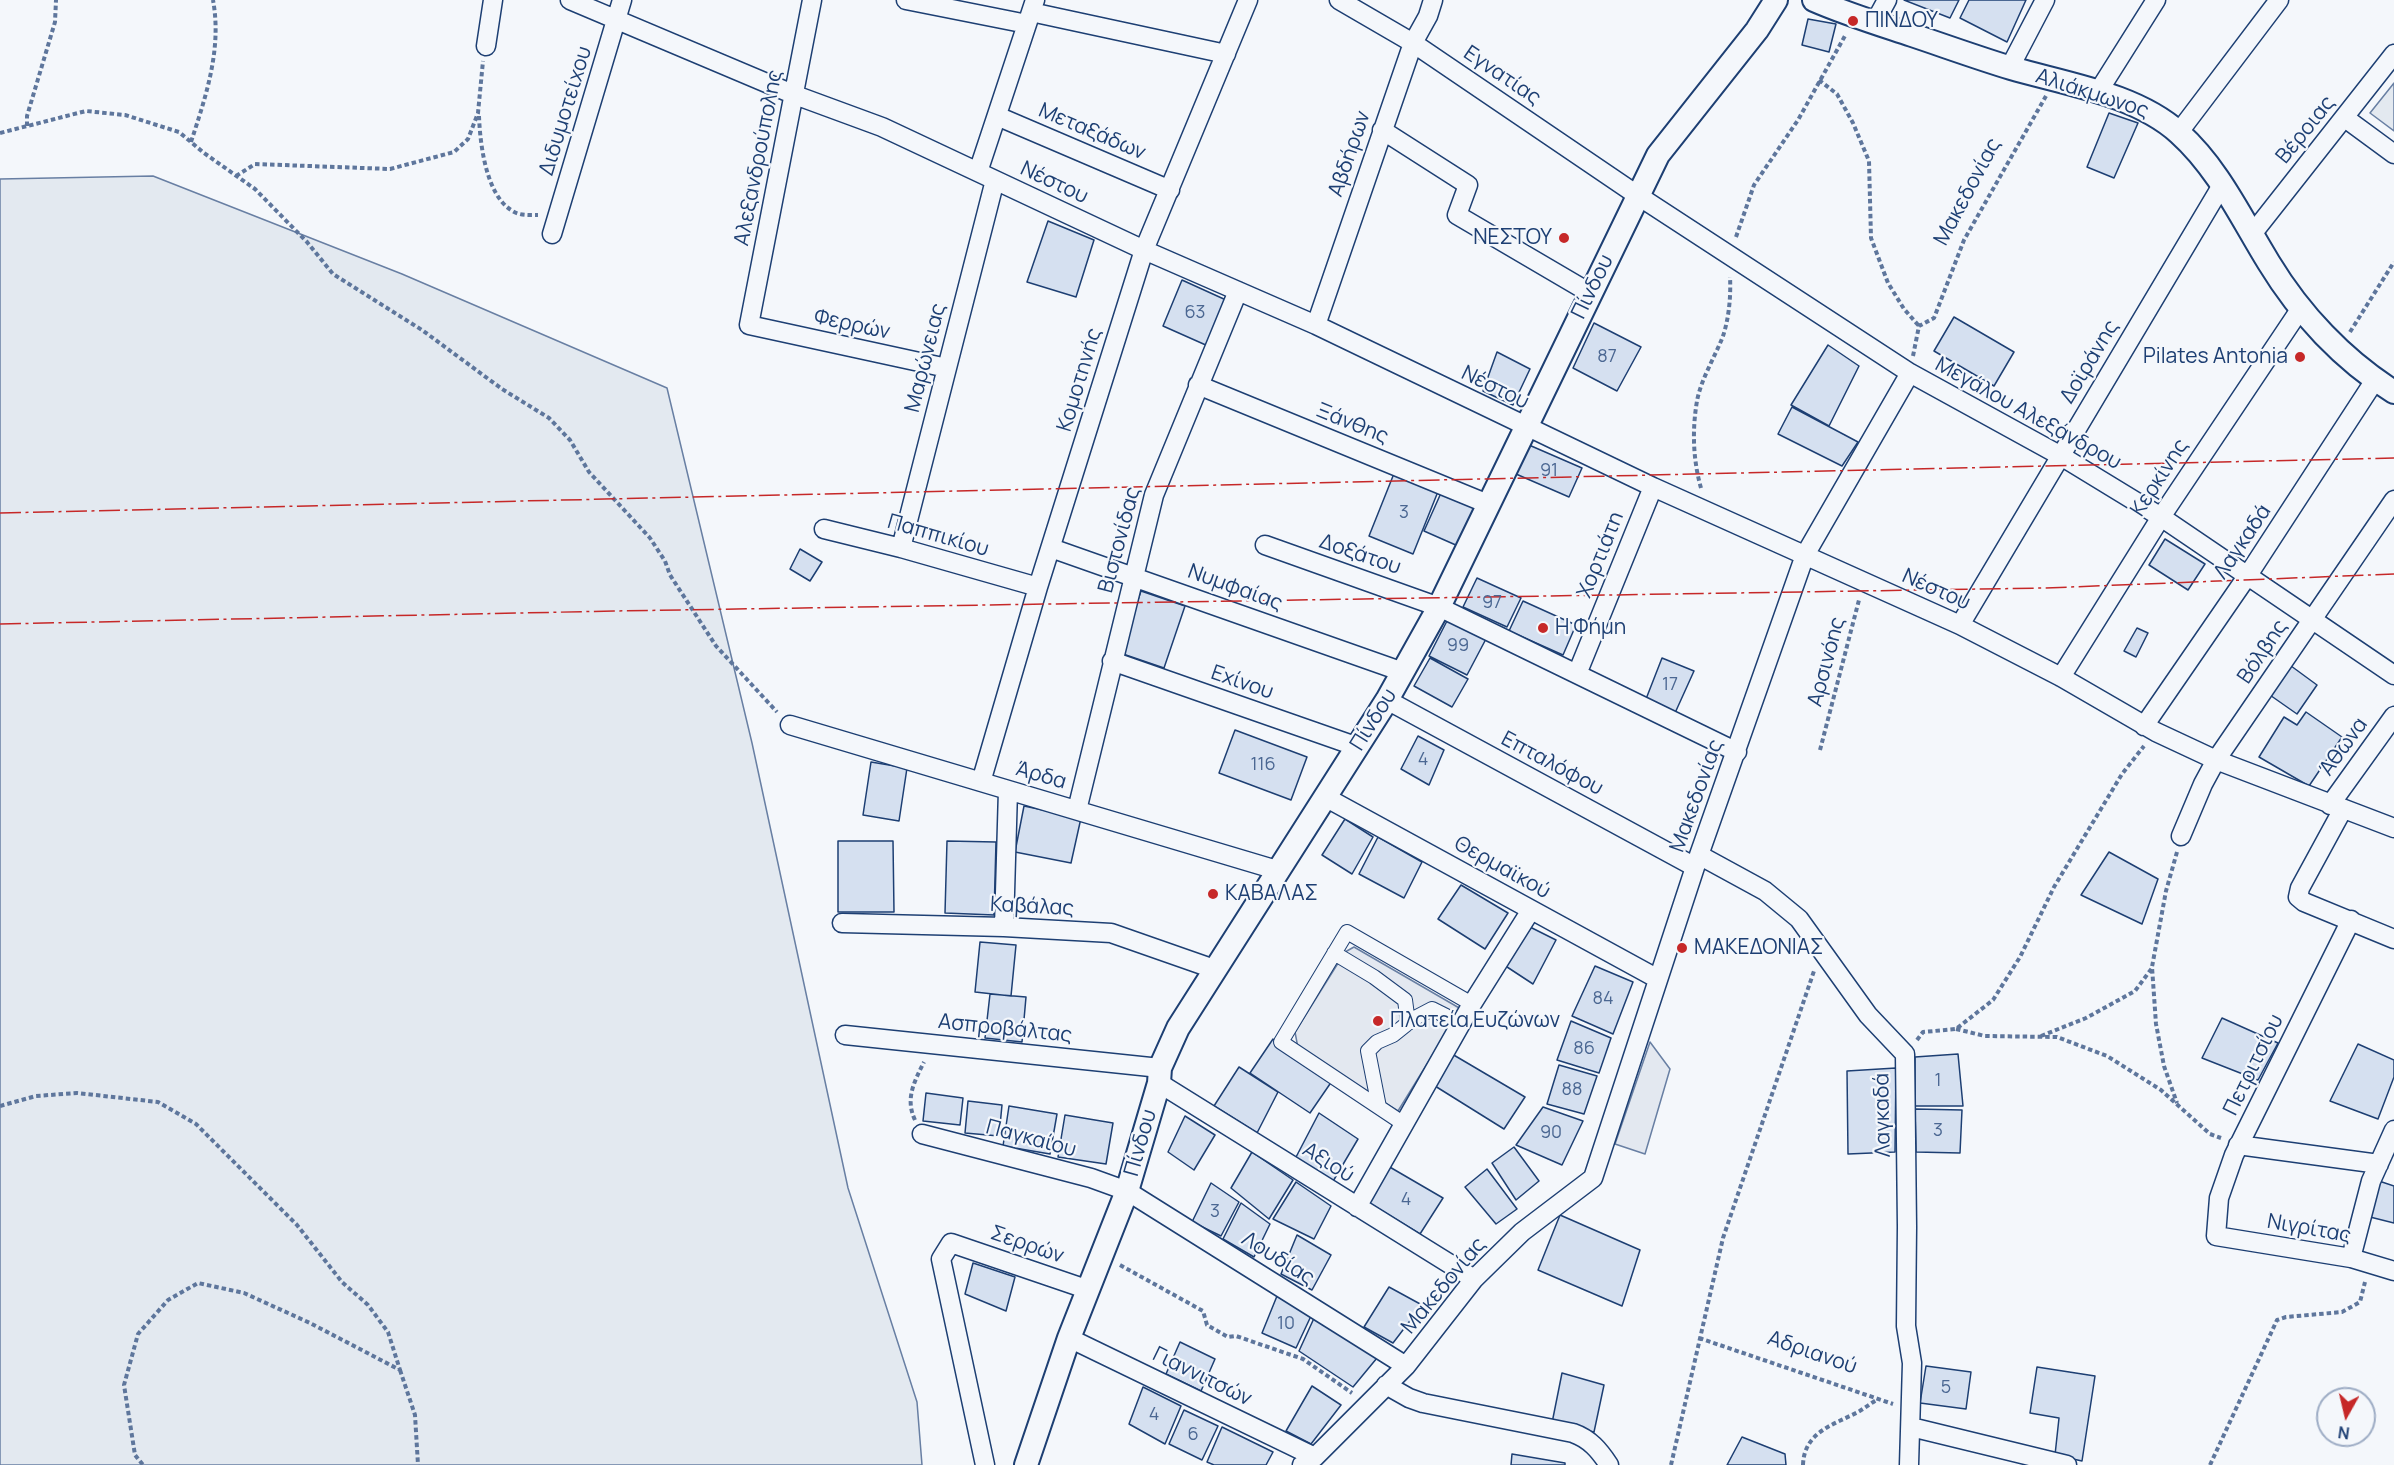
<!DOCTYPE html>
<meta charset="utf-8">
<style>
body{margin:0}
#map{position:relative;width:2394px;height:1465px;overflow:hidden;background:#f4f7fb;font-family:Manrope,sans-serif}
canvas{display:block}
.north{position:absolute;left:2316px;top:1387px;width:60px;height:60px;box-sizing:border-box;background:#f4f7fb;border:2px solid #9eadc5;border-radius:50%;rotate:188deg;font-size:16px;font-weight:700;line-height:24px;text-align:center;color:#1d3f73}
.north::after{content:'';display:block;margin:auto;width:21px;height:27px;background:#c62828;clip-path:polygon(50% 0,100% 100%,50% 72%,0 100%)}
</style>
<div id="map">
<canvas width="2394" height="1465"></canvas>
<div class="north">N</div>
</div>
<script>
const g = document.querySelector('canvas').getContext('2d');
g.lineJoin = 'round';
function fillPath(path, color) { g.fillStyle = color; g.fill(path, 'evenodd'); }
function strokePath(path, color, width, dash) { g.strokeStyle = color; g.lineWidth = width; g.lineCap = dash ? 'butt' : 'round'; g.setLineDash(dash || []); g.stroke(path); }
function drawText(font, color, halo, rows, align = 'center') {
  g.font = font + ' Manrope,sans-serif'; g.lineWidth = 4.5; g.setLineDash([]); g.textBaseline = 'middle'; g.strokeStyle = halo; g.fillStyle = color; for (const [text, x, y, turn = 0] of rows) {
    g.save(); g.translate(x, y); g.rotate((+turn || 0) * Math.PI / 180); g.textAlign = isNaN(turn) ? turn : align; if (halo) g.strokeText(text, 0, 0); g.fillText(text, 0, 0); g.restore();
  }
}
const green = new Path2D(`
 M 2394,83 L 2394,131 L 2370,113 Z
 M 153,176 L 402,274 L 667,388 L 752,743 L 848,1188 L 917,1402 L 922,1465 L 0,1465 L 0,179 Z`);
fillPath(green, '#e3e9f0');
strokePath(green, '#687fa3', 1.5);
const parking = new Path2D(`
 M 1354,947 L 1461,1009 L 1398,1111 L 1298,1048 L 1295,1032 L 1345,952 Z
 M 1650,1042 L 1670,1069 L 1645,1154 L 1615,1144 Z`);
fillPath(parking, '#e3e8f0');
strokePath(parking, '#687fa3', 1.5);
const building = new Path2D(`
 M 1904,0 L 1959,0 L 1950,18 Z
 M 1969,0 L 2026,0 L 2007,42 L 1960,18 Z
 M 1808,19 L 1836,24 L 1829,52 L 1802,45 Z
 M 2109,113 L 2138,123 L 2114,178 L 2087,167 Z
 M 1048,221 L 1094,240 L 1076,297 L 1027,282 Z
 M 1182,280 L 1226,300 L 1208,346 L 1163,326 Z
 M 1954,317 L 2014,352 L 1994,386 L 1934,351 Z
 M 1594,323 L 1641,347 L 1617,391 L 1573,368 Z
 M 1828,345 L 1859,366 L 1829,426 L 1791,405 Z
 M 1497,352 L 1530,369 L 1513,405 L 1483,391 Z
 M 1792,407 L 1858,442 L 1842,466 L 1778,434 Z
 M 1529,445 L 1582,468 L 1569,497 L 1516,474 Z
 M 1395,471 L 1439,489 L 1413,554 L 1369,536 Z
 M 1441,493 L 1475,508 L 1458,546 L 1424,531 Z
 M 2165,539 L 2205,564 L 2188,590 L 2149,565 Z
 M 800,549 L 822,562 L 810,581 L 790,569 Z
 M 1477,578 L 1521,598 L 1507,627 L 1463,607 Z
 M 1141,591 L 1185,606 L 1164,668 L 1120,653 Z
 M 1523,601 L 1576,625 L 1563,655 L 1509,631 Z
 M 1449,617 L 1487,637 L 1467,675 L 1429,656 Z
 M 2137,628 L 2148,633 L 2136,657 L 2124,651 Z
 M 1430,658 L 1468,679 L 1452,707 L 1414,686 Z
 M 1662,658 L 1694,671 L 1675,713 L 1646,699 Z
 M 2287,663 L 2317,685 L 2297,714 L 2267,693 Z
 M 2306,712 L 2342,737 L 2309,786 L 2259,757 L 2284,717 L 2297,725 Z
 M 1235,730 L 1307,757 L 1291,800 L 1219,773 Z
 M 1418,736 L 1444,750 L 1429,785 L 1401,769 Z
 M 871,762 L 907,768 L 899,821 L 863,815 Z
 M 1024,806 L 1081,818 L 1071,863 L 1015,852 Z
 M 1345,819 L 1373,837 L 1352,874 L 1322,855 Z
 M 1378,837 L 1422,862 L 1404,898 L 1359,874 Z
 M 838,841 L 893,841 L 894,912 L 838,912 Z
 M 947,841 L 996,842 L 994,915 L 945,913 Z
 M 2109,852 L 2158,879 L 2142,924 L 2081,895 Z
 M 1461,885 L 1508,913 L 1485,949 L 1438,919 Z
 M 1528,926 L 1556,940 L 1533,984 L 1504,965 Z
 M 980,942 L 1016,945 L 1011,996 L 975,992 Z
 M 1595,966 L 1633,982 L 1613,1034 L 1572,1016 Z
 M 990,994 L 1026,997 L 1022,1042 L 985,1038 Z
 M 2222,1018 L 2278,1043 L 2258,1080 L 2202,1058 Z
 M 1571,1021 L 1611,1038 L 1599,1073 L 1557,1060 Z
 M 1273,1039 L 1332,1081 L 1310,1113 L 1250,1073 Z
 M 2358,1044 L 2394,1060 L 2394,1077 L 2378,1119 L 2330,1101 Z
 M 1452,1054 L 1525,1097 L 1504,1129 L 1435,1086 Z
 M 1958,1054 L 1963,1106 L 1915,1106 L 1915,1057 Z
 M 1559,1065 L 1597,1076 L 1584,1114 L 1547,1104 Z
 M 1239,1067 L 1278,1092 L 1257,1133 L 1214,1106 Z
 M 1896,1068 L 1895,1152 L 1848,1154 L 1847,1071 Z
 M 926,1093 L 963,1098 L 960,1125 L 923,1121 Z
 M 968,1101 L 1002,1105 L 999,1136 L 965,1133 Z
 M 1009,1106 L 1057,1114 L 1050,1154 L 1003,1146 Z
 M 1543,1107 L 1583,1121 L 1562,1165 L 1516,1145 Z
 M 1915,1109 L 1962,1110 L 1960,1153 L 1916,1152 Z
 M 1319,1113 L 1358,1139 L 1332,1183 L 1295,1159 Z
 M 1065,1115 L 1113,1123 L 1106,1164 L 1058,1157 Z
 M 1185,1116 L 1215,1135 L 1194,1170 L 1168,1152 Z
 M 1514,1147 L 1539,1181 L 1516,1200 L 1492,1163 Z
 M 1252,1152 L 1293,1180 L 1269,1219 L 1231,1188 Z
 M 1388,1166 L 1443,1198 L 1420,1234 L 1369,1203 Z
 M 1487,1169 L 1517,1209 L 1496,1224 L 1465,1187 Z
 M 2379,1181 L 2394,1186 L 2394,1223 L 2370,1217 Z
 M 1296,1182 L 1331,1206 L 1314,1239 L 1273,1219 Z
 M 1211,1183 L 1239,1202 L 1221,1236 L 1192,1222 Z
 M 1241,1203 L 1270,1224 L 1254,1257 L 1223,1239 Z
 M 1560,1215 L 1640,1250 L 1622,1306 L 1538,1270 Z
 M 1297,1235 L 1331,1255 L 1312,1290 L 1281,1274 Z
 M 973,1263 L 1015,1277 L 1006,1311 L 965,1294 Z
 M 1389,1287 L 1422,1305 L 1393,1343 L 1364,1327 Z
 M 1277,1296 L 1311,1316 L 1296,1348 L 1262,1333 Z
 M 1315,1316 L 1377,1358 L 1353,1387 L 1299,1351 Z
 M 1180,1342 L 1215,1359 L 1201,1391 L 1166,1374 Z
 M 1926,1366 L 1971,1372 L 1966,1409 L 1920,1403 Z
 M 2037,1367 L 2095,1376 L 2082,1461 L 2055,1455 L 2059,1418 L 2030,1413 Z
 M 1562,1373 L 1604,1385 L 1594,1432 L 1552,1423 Z
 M 1312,1386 L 1341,1405 L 1311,1444 L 1286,1431 Z
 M 1143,1387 L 1181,1406 L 1165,1444 L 1129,1424 Z
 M 1184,1410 L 1218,1426 L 1202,1460 L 1169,1444 Z
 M 1222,1427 L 1273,1452 L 1266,1465 L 1214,1465 L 1207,1462 Z
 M 1742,1437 L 1785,1454 L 1786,1465 L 1727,1465 Z
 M 1512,1454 L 1565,1463 L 1565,1465 L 1511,1465 Z`);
fillPath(building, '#d5e0f0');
strokePath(building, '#1d3f73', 1.5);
const pedestrian = new Path2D(`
 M 1334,953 L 1374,977 L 1405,1000 L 1408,1023
 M 1379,1107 L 1368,1051 L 1377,1042 L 1393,1035 L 1413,1019 L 1432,1009 L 1446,1016 L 1458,1029
 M 1404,1124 L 1281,1042 L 1347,932 L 1472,1004`);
const minor = new Path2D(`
 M 570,0 L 795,95 L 882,127 L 1144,250 L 1316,325 L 1653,487 L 1960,625 L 2061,677 L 2156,732 L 2216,760 L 2394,828
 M 812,0 L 749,325 L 947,368
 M 906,0 L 1027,24
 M 1339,0 L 1413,43 L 1637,195 L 1910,373 L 2061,456 L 2161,517 L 2394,675
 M 1031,12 L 1226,54
 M 1875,22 L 1887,0
 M 486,46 L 493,0
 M 2010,67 L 2045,0
 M 2098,92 L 2156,0
 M 997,116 L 1170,190
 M 2345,118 L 2394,154
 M 1382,130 L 1468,185 L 1457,215 L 1590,293
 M 2179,132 L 2279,0
 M 978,172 L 1035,0
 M 2253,233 L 2394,54
 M 552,234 L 622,0
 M 1316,325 L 1413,43 L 1428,16 L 1433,0
 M 1198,385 L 1488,504
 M 824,529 L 901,548 L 1038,587
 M 1265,545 L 1439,607 L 1737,752
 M 901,548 L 995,180
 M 1051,548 L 1403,672
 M 1960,625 L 2222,185
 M 1112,661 L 1358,747
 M 1577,674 L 1653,487
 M 2061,677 L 2161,517 L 2301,308
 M 1387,700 L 1695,867
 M 790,725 L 1280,871
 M 2144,726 L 2248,575 L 2375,380
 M 981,782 L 1038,587 L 1144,250 L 1248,0
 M 1325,797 L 1658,979
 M 2330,805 L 2394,716
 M 2343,809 L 2300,888 L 2298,897 L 2304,902 L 2394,939
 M 1077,810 L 1154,495 L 1238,291
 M 2181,836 L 2203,784 L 2216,760 L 2394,500
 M 1699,855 L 1765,891 L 1799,919 L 1868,1015 L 1905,1054 L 1907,1227 L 1906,1326 L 1912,1363 L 1909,1465
 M 2351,920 L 2234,1155 L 2219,1198 L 2216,1236 L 2351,1258 L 2394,1271
 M 842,923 L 1004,927 L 1111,933 L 1214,969
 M 1004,927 L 1008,790
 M 845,1035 L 1160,1068
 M 1159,1083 L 1474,1279
 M 922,1134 L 1091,1178 L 1127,1191 L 1406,1366
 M 2238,1145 L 2379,1164
 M 1357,1207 L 1472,1004 L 1531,910
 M 2351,1258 L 2371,1181 L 2394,1130
 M 1069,1338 L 1315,1457
 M 1386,1385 L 1409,1398 L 1423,1403 L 1573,1433 C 1590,1439 1599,1450 1609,1465
 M 1911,1427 L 2067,1465
 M 985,1465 L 941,1259 L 951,1243 L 1089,1290
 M 1302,1465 L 1315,1457 L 1406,1366 L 1474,1279 L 1522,1232 L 1593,1178 L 1699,855 L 1805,555 L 1910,373`);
const tertiary = new Path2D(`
 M 1814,0 C 1846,14 1879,24 1912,35 C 1945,46 1978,58 2011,68 C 2066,84 2136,94 2179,133 C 2219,169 2241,218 2269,263 C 2300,314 2343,360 2394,392
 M 1026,1465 L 1069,1338 L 1127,1191 L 1159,1083 L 1160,1068 L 1178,1028 L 1387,700 L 1439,607 L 1658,155 L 1757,30 L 1776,0`);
strokePath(pedestrian, '#1d3f73', 16);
strokePath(minor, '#1d3f73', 21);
strokePath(tertiary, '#1d3f73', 26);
strokePath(new Path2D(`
 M 1819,80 L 1837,94 L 1853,123 L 1869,161 L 1871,238 L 1888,283 L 1904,309 L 1919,326
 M 479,116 C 480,144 486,194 511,210 C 519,216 528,215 538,215
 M 27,126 L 27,116 L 55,22 L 56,0
 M 0,133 L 86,111 L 125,115 L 179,132 L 204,153 L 255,189 L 307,242 L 333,274 L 422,330 L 502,389 L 549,418 L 570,440 L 589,472 L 650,538 L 665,561 L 670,575 L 716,646 L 777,712
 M 191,142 C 206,96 222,49 213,0
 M 236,176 L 255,164 L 390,169 L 454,152 L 468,139 L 478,113 L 483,61
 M 1736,237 L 1754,185 L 1798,120 L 1846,34
 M 2350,332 L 2394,262
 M 1913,356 L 1919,326 L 1934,318 L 1964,240 L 2046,96
 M 1701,488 C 1693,460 1692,430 1697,401 C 1701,379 1715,357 1723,336 C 1729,318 1731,296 1730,277
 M 1820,750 L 1859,600
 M 2177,852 L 2166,891 L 2152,967 L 2156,1024 L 2164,1066 L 2177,1103
 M 1956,1029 L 1985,1036 L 2057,1037 L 2107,1056 L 2161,1090 L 2210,1134 L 2221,1138
 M 2041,1036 L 2086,1018 L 2135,991 L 2152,968
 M 1917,1040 L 1923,1032 L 1956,1029 L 1993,1000 L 2020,957 L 2054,887 L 2122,774 L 2144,746
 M 0,1106 L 36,1096 L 77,1093 L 158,1102 L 196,1124 L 297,1225 L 342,1282 L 368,1305 L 388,1332 L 400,1370 L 310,1323 L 244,1293 L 198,1283 L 168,1300 L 138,1334 L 124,1385 L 135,1455 L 143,1465
 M 915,1120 C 905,1099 914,1082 924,1062
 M 1120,1265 L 1203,1311 L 1207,1325 L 1228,1337 L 1236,1336 L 1303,1359 L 1352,1393
 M 1699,1338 L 1893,1404
 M 400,1370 L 415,1415 L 418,1465
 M 1671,1465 L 1723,1238 L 1814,971
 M 1803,1465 C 1804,1432 1833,1425 1858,1412 C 1865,1408 1871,1403 1878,1399
 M 2210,1465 L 2277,1320 L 2286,1317 L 2342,1312 L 2360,1302 L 2365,1282`), '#5e769c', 4, [4.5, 3]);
strokePath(pedestrian, '#f4f7fb', 14);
strokePath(minor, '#f4f7fb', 18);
strokePath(tertiary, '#f4f7fb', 22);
strokePath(new Path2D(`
 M 0,513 L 2394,458
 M 0,624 L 614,611 L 2045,588 L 2394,574`), '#c62828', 1.5, [21, 4.5, 3, 4.5]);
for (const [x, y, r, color] of [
 [1853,21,6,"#c62828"],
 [1564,238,6,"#c62828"],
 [2300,357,6,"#c62828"],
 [1543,628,6,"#c62828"],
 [1213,894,6,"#c62828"],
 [1682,948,6,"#c62828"],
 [1378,1021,6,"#c62828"]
]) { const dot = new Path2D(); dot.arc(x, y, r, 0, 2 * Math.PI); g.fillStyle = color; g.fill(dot); strokePath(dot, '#f4f7fb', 2); }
drawText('18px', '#4b6792', null, [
 ["63",1195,313],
 ["87",1607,357],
 ["91",1549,471],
 ["3",1404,513],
 ["97",1492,603],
 ["99",1458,646],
 ["17",1670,685],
 ["4",1423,760],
 ["116",1263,765],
 ["84",1603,999],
 ["86",1584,1049],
 ["1",1938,1081],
 ["88",1572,1090],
 ["3",1938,1131],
 ["90",1551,1133],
 ["4",1406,1200],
 ["3",1215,1212],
 ["10",1286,1324],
 ["5",1946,1388],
 ["4",1154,1415],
 ["6",1193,1435]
]);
drawText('21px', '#1d3f73', '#f4f7fb', [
 ["ΠΙΝΔΟΥ",1865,21],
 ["ΝΕΣΤΟΥ",1552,238,"right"],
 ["Pilates Antonia",2288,357,"right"],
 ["Η Φήμη",1555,628],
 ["ΚΑΒΑΛΑΣ",1225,894],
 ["ΜΑΚΕΔΟΝΙΑΣ",1694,948],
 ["Πλατεία Ευζώνων",1390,1021]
], 'left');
drawText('21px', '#1d3f73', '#f4f7fb', [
 ["Εγνατίας",1502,76,34],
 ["Αλιάκμωνος",2092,94,18],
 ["Διδυμοτείχου",566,111,-73],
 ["Βέροιας",2306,130,-51],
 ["Μεταξάδων",1092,132,23],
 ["Αβδήρων",1350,154,-71],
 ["Αλεξανδρούπολης",759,158,-79],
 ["Νέστου",1054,183,25],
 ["Μακεδονίας",1968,192,-62],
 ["Πίνδου",1593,287,-64],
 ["Φερρών",852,325,12],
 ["Μαρώνειας",926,358,-76],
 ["Δοϊράνης",2090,362,-59],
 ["Κομοτηνής",1080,380,-73],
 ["Νέστου",1495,388,26],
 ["Μεγάλου Αλεξάνδρου",2028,414,29],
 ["Ξάνθης",1352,424,22],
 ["Κερκίνης",2160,478,-57],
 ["Παππικίου",938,536,16],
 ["Βιστονίδας",1120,540,-75],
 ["Λαγκαδά",2243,542,-56],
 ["Δοξάτου",1360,555,19],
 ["Χορτιάτη",1601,555,-68],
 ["Νυμφαίας",1235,588,20],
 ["Νέστου",1936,590,24],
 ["Βόλβης",2263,652,-56],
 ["Αρσινόης",1827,662,-75],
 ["Εχίνου",1242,683,19],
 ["Πίνδου",1374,720,-58],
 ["Άθωνα",2344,747,-54],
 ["Επταλόφου",1552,764,28],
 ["Άρδα",1041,776,16],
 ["Μακεδονίας",1697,796,-70],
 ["Θερμαϊκού",1502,868,29],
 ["Καβάλας",1032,907,3],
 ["Ασπροβάλτας",1005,1029,6],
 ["Πετριτσίου",2254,1065,-64],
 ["Λαγκαδά",1883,1115,-91],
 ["Παγκαίου",1031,1139,15],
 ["Πίνδου",1141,1143,-74],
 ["Αξιού",1328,1163,32],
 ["Νιγρίτας",2309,1229,10],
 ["Σερρών",1027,1245,19],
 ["Λουδίας",1278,1259,32],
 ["Μακεδονίας",1444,1286,-50],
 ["Αδριανού",1812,1353,19],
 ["Γιαννιτσών",1202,1377,26]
]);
</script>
